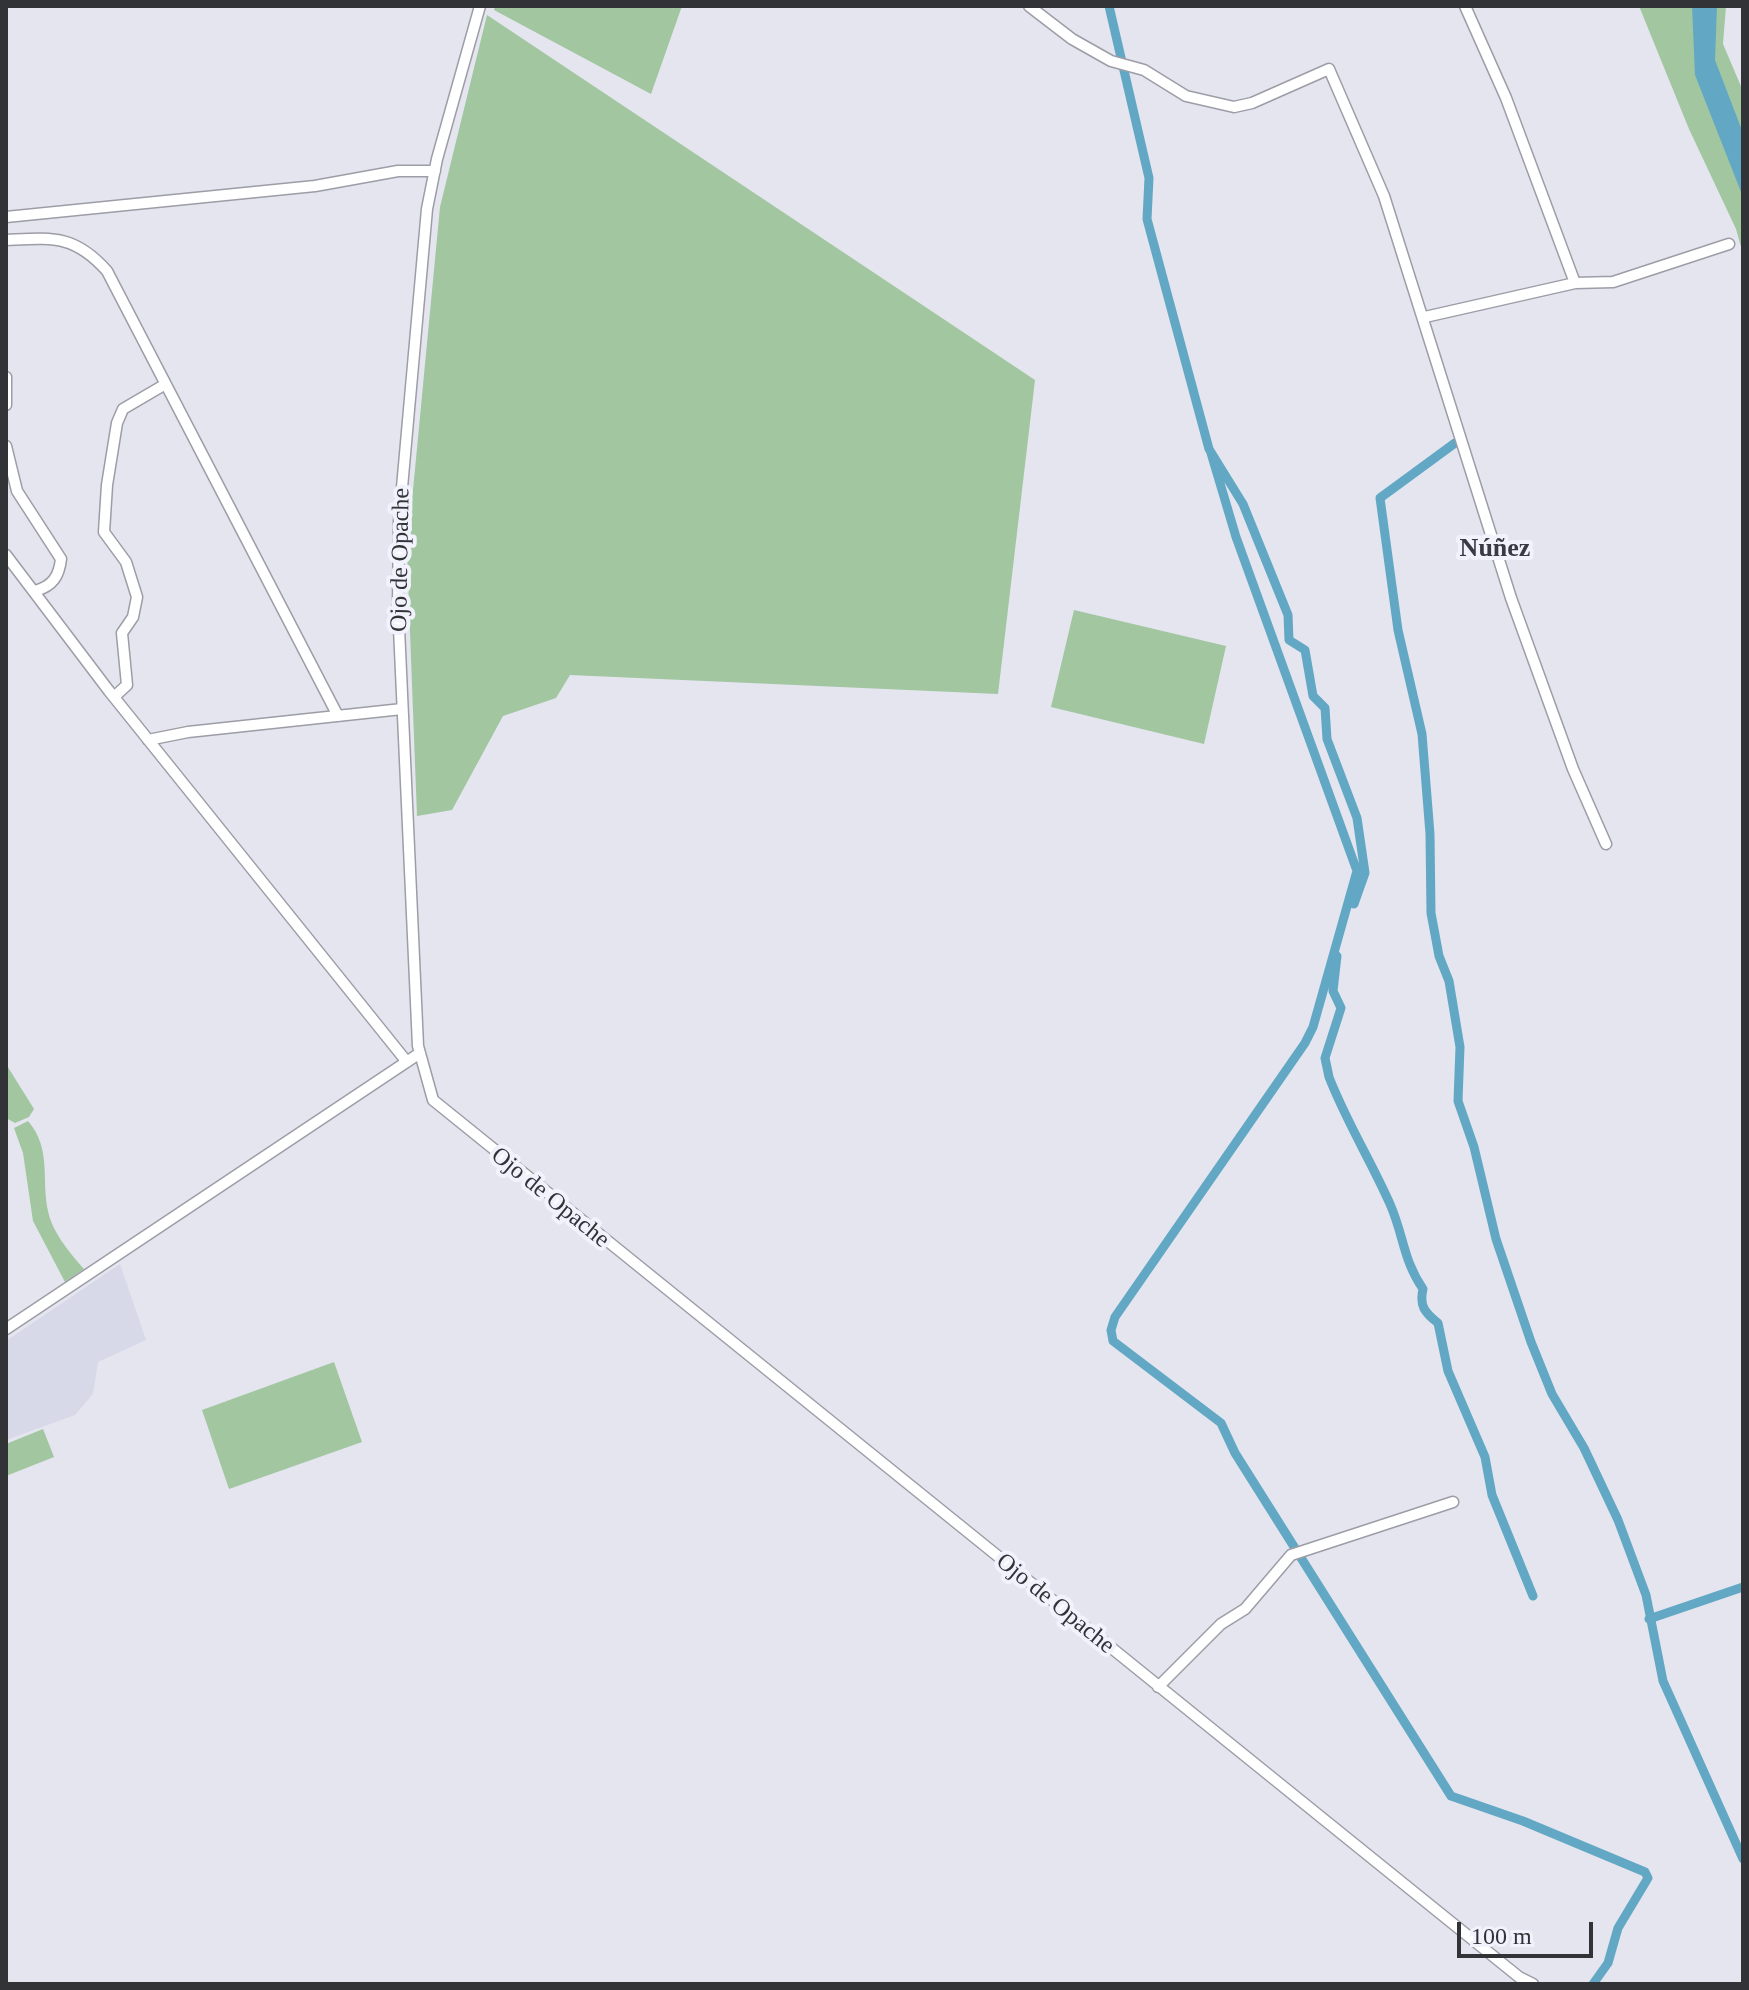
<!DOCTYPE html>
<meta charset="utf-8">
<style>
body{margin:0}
#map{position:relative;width:1749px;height:1990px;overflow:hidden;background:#e4e5ef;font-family:"Times New Roman",serif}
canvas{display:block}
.frame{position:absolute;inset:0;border:8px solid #323336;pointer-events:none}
.scale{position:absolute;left:1457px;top:1922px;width:136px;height:36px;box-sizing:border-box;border:4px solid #323336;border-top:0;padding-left:10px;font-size:24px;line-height:28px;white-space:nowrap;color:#323336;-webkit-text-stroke:6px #f1f2fc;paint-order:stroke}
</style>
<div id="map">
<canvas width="1749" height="1990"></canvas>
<div class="frame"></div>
<div class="scale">100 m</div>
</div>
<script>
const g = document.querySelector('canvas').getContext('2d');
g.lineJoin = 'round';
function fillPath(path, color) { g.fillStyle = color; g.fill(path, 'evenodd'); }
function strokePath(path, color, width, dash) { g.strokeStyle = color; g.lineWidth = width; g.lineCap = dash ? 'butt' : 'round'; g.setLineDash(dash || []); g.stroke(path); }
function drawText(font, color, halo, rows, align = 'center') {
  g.font = font + ' "Times New Roman",serif'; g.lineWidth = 8; g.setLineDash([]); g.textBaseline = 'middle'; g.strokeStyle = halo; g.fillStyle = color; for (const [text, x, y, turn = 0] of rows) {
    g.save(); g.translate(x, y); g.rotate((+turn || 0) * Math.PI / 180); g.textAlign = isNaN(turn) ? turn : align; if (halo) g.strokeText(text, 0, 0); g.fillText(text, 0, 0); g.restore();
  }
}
fillPath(new Path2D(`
 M 120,1264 L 146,1340 L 98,1362 L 93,1394 L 75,1415 L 6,1440 L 6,1341 Z`), '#d7d8e8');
fillPath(new Path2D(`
 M 495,6 L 682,6 L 651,94 L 494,10 Z
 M 1639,6 L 1726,6 L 1723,44 L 1743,91 L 1743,254 L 1736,229 L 1689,129 Z
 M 487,15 L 1035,380 L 998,694 L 570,675 L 556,698 L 503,716 L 452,810 L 417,816 L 407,553 L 440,207 Z
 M 1074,610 L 1226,646 L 1204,744 L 1051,707 Z
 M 6,1064 L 34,1109 L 29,1117 L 15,1123 L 6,1118 Z
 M 28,1121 C 52,1149 41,1179 48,1211 C 52,1232 70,1253 84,1269 L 65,1282 L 33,1221 L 23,1153 L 14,1128 Z
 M 334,1362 L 362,1442 L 229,1489 L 202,1410 Z
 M 43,1429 L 54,1457 L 6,1476 L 6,1444 Z`), '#a1c6a0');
fillPath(new Path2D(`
 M 1692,6 L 1717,6 L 1715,60 L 1743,133 L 1743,197 L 1695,75 Z`), '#62a8c4');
strokePath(new Path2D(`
 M 1109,6 L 1149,178 L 1147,219 L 1209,449 L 1243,504 L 1288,615 L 1289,640 L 1305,650 L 1313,696 L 1325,708 L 1327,739 L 1357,818 L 1365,873 L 1354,904
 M 1455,443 L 1380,498 L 1398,630 L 1422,734 L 1430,834 L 1431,913 L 1439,956 L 1449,981 L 1460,1047 L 1458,1101 L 1474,1147 L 1496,1239 L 1531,1342 L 1552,1394 L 1584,1448 L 1618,1520 L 1646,1595 L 1663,1681 L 1743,1859
 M 1211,453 L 1236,537 L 1357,871 L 1313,1027 L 1305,1043 L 1115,1317 L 1111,1330 L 1113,1341 L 1221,1423 L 1235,1453 L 1451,1796 L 1523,1821 L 1645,1872 L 1648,1878 L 1618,1928 L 1608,1963 L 1593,1984
 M 1337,956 L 1333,991 L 1341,1008 L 1325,1058 L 1329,1077 C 1346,1121 1371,1161 1390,1204 C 1404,1236 1403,1260 1423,1289 C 1419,1306 1425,1313 1438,1323 L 1448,1371 L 1485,1457 L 1492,1495 L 1533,1596
 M 1649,1619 L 1743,1587`), '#62a8c4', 9);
const minor = new Path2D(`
 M 480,6 L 437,159 L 427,209 L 399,521 L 398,606 L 418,1046 L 433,1100 L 1519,1977 L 1533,1984
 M 1029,6 L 1072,39 L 1111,61 L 1144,70 L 1186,96 L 1234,107 L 1252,103 L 1329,69 L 1384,196 L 1511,598 L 1573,769 L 1606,844
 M 6,217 L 315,186 L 398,171 L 435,171
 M 6,240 C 52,238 74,234 107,271 L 338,716
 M 1575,283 L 1613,282 L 1729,244
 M 1425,317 L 1575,283 L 1506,98 L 1465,6
 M 6,377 L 6,405
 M 6,446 L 17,491 L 61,559 C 59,576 53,586 35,591
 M 6,555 L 109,691 L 407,1062
 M 114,697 L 127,685 L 122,633 L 133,617 L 137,597 L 126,562 L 104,532 L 107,485 L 117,423 L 123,409 L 164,385
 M 148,740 L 188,732 L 402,709
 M 6,1329 L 420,1053
 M 1158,1687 L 1221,1624 L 1245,1609 L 1291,1555 L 1453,1502`);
strokePath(minor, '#9c9da6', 13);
strokePath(minor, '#fff', 10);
drawText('24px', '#323336', '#f1f2fc', [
 ["Ojo de Opache",401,560,-89],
 ["Ojo de Opache",550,1198,39],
 ["Ojo de Opache",1055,1604,39]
]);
drawText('bold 26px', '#3a3a42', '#f1f2fc', [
 ["Núñez",1495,549]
]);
</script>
